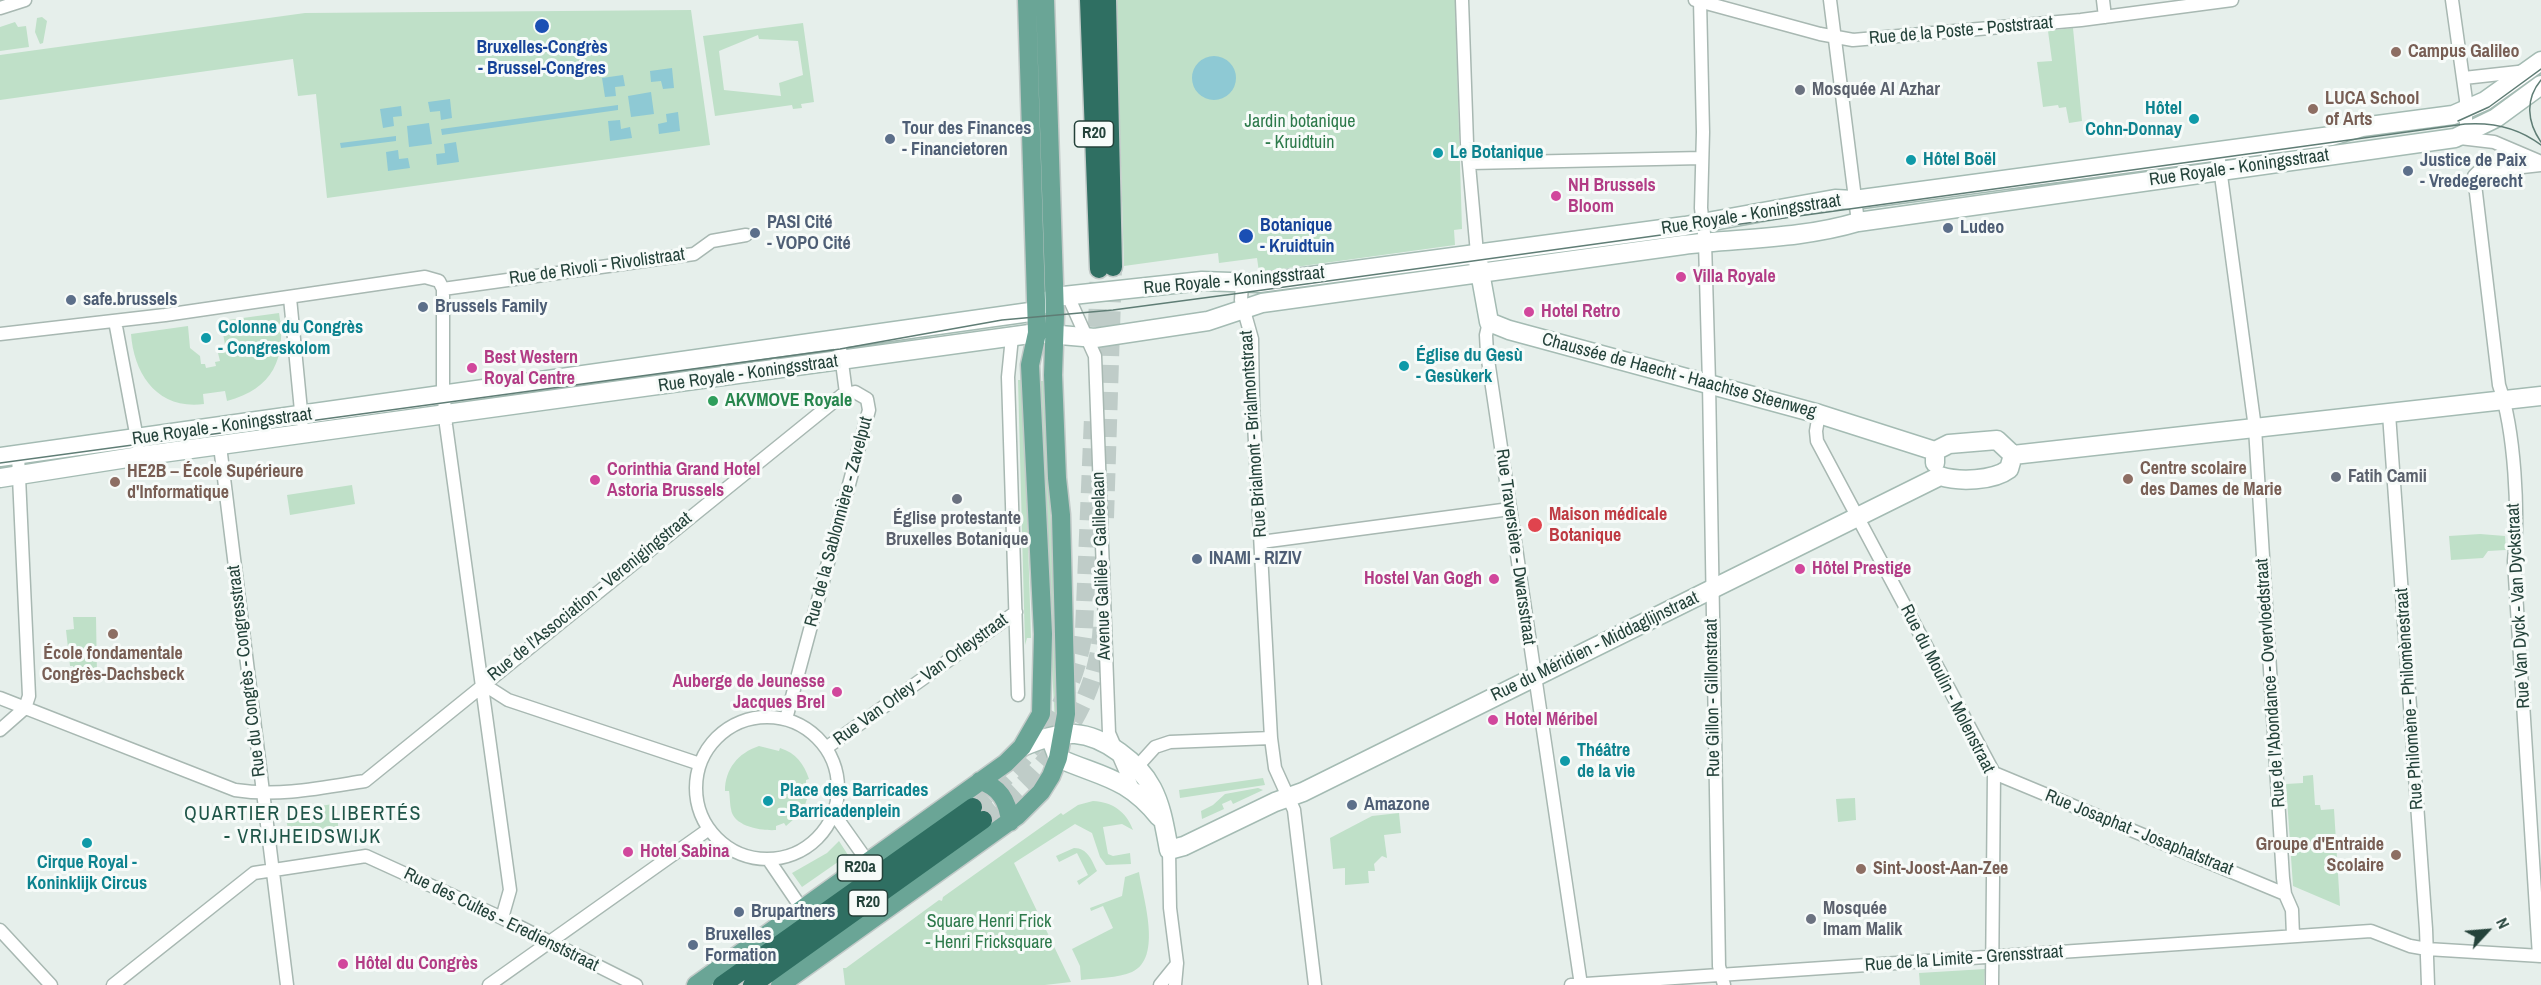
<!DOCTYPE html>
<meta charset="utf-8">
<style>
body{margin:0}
#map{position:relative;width:2541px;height:985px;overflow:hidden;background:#e6efeb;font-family:"Archivo Narrow",sans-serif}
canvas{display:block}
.north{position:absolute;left:2457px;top:901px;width:60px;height:60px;-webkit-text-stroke:4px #f7fbf9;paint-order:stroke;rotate:64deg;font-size:16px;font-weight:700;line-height:24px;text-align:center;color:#24423a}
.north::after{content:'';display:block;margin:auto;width:21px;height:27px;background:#24423a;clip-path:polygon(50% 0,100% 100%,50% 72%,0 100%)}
</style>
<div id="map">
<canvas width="2541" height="985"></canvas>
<div class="north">N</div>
</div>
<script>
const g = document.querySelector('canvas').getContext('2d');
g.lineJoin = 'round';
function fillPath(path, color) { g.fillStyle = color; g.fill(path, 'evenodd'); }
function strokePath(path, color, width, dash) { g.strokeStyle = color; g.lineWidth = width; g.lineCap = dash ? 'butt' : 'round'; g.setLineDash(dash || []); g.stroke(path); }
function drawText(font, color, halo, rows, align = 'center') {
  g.font = font + ' "Archivo Narrow",sans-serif'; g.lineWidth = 6; g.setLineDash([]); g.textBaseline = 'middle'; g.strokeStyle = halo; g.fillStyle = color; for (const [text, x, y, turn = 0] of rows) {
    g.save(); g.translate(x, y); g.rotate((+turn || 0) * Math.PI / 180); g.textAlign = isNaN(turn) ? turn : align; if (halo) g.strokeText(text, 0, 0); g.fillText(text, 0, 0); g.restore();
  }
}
fillPath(new Path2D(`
 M 1116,0 L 1455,0 L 1462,229 L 1454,230 L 1455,245 L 1259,272 L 1257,258 L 1219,263 L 1218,253 L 1124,266 Z
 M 691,10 L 710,145 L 327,198 L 316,94 L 298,96 L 293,59 L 0,100 L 0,55 L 305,13 Z
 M 42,17 L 47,21 L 43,43 L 40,44 L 35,32 L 37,18 Z
 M 15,22 L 18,27 L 26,26 L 29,47 L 0,51 L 0,27 Z
 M 803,23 L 814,102 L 801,104 L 802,108 L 793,109 L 792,105 L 715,116 L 703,36 ZM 758,35 L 759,39 L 798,41 L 803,75 L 779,83 L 781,96 L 724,90 L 719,51 Z
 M 2073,28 L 2082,121 L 2069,123 L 2066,107 L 2059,108 L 2058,105 L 2043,107 L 2037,62 L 2052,61 L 2048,31 Z
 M 279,313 C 287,358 273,389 227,401 L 225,391 L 203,394 L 204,404 C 158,410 134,375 131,334 L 188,326 L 190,348 L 200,356 L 201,364 L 205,364 L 206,368 L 216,366 L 215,362 L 220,361 L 218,353 L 225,345 L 221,321 Z
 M 1018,380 L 1023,380 L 1031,638 L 1027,638 L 1025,645 Z
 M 1037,381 L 1044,381 L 1060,705 L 1055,724 Z
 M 352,485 L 355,504 L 290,515 L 287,495 Z
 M 2480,534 L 2505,536 L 2506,550 L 2488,551 L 2483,558 L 2451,560 L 2449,536 Z
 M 73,617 L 96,617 L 97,676 L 76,677 L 69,675 L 74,674 L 73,666 L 70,666 L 66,630 L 74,629 Z
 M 759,746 L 779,751 L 780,748 C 796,753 804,764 809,779 L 806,780 L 806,790 L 810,790 L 803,811 L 786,826 L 784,823 L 776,826 L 776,830 C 763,831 733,827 731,809 C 730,805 730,798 729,791 L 725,791 C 725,769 738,753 759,746 Z
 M 2313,775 L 2315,805 L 2320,805 L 2321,810 L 2334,809 L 2340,906 L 2293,886 L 2286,784 L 2303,783 L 2303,776 Z
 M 1263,778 L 1265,785 L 1180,798 L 1179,790 Z
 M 1258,788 L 1263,790 L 1233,804 L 1231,800 L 1222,804 L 1224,809 L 1202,819 L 1201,811 L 1213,805 L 1225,794 Z
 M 1855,798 L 1856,820 L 1838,822 L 1836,799 Z
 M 1093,801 C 1112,802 1126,811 1133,830 L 1122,824 L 1103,827 L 1108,854 L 1113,856 L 1130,853 L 1131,864 L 1106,865 L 1100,857 L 1092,833 L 1075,824 L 1014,863 L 1071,982 L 1045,985 L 845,985 L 843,968 L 846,968 L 939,900 L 942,901 L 943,897 L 1061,813 L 1063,815 L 1078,805 Z
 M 333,804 L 337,809 L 339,839 L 291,844 L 285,814 L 287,811 Z
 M 1399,813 L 1401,833 L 1384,835 L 1387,858 L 1382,856 L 1374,864 L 1375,871 L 1368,871 L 1369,883 L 1345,885 L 1345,868 L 1333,869 L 1330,838 L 1372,816 Z
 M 839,841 L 848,855 L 802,887 L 792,873 L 827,853 Z
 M 1074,848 C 1088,848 1092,861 1097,871 L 1079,885 L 1077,881 L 1088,875 L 1077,853 L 1059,862 L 1056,856 Z
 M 1139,872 C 1143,898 1163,958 1132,972 C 1118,978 1097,978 1081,980 L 1080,966 L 1072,949 L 1113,928 L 1103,906 L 1091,911 L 1090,908 L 1122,896 L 1125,877 Z
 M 1985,969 L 1984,985 L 1920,985 L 1919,973 Z`), '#bfe0c8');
fillPath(new Path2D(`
 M1192 78a22 22 0 1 1 44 0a22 22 0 1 1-44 0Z
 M 672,68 L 674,88 L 663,89 L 661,81 L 651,82 L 650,71 Z
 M 623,75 L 625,86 L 615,87 L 616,96 L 605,97 L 602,78 Z
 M 651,92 L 654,114 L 631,117 L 628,96 Z
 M 450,99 L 452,118 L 441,120 L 440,111 L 430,112 L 428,102 Z
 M 618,105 L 618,110 L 442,135 L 441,129 Z
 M 401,106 L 402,116 L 393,117 L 394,126 L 383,128 L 380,109 Z
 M 678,112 L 680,131 L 659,134 L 658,124 L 667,122 L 666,114 Z
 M 620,120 L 621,129 L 630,127 L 632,138 L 610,141 L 608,121 Z
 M 429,123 L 432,144 L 409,147 L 407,126 Z
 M 396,136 L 396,141 L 341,148 L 340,143 Z
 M 456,142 L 459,162 L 437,165 L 436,154 L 445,153 L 444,144 Z
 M 398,150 L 399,159 L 408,158 L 410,168 L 388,171 L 386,152 Z`), '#8ec9d4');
strokePath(new Path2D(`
 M 1096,354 L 1099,269
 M 1105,518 L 1113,267
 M 973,807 C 1030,759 1074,706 1084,630 L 1093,417
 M 983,820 C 1047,768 1100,708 1102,620`), '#bfccc8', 18, [18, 9]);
const street = new Path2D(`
 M 1462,0 L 1467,143 L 1477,253
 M 1695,0 L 1820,34 L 1853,40 L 2081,20 L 2232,0
 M 1700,0 L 1703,132 L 1701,208 L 1705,242 L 1709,383 L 1719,966 L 1724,985
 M 1830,0 L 1858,222
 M 2103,0 L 2105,17
 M 2452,0 L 2466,100 L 2466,126
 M 0,8 L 25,0
 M 2464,78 L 2527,71
 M 2460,138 L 2494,142 L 2541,162
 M 2218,153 L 2255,428 L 2283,878 L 2285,894 L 2292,910 L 2293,936
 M 1470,163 L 1702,158
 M 1242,284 L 1241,300 L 1252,339 L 1253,405 L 1271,738 L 1275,768 L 1294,810 L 1315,985
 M 443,289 L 694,254 L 712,241 L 746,235
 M 1068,296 L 1095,356 L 1109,733 L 1134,791
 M 290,298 L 302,421
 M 115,321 L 138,444
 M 1489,322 L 1486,335 L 1487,353 L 1581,985
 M 0,334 L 165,315 L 425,277 L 439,281 L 443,289 L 443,385 L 446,425 L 510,890 L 502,918
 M 1012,337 L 1008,377 L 1018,695
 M 839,340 L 846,393
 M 1819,414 L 1816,431 L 1817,441 L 1994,773 L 1992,985
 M 2389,414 L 2426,929 L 2428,985
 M 220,446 L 287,985
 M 1261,542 L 1510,509
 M 483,684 L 508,700 L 700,764
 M 0,698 L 235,790 C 279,797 321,788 365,781 L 842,395 L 855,392 L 867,399 L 869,410 L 786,719
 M696 788a71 71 0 1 1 142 0a71 71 0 1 1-142 0Z
 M 0,730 L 25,708 L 29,696 L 18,455
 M 826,748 L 1016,612
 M 1136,768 L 1155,747 L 1170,742 L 1271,738
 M 1994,773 L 2285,894
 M 834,814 L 868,862
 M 1169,850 L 1170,908 L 1177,963 L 1175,985
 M 768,859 L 802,909
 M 0,930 L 51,985
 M 2539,956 L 2514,561 C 2519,513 2515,431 2499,385 L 2474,176 L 2478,172 L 2541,165
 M 113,985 L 254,873 L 366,856 L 502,918 L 636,985
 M 489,985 L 709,829
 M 1160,985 L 1177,964
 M 1571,985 L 2371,931 L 2410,946 L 2427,949 L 2541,956`);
const secondary = new Path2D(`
 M 1478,261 L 1489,322 L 1509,330 L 1819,414 L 1935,451
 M 2013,455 L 2541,396
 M 0,457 L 1030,312 L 1054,297 L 1202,281 L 1259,283 L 1685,226 L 1835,199 L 1854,200 L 2331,136 L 2362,127 L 2453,115 L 2485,101 L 2541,61
 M 1935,463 L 1935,451 L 1949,444 L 1997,440 L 2013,455
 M 0,478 L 140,456 L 1037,333 L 1095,338 L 1208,321 L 1262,303 L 1683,245 C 1741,238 1801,239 1858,222 L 2455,138 L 2496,118 L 2541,85
 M 1053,745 L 1058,758 C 1101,777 1127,777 1159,817
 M 1022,747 C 1039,740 1056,733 1075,734 C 1104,736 1139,763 1152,788 C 1162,807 1165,829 1169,850 L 1184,846 L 1275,802 L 1303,792 L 1940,476 C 1959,482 1993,481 2009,469 L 2013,455`);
const primary = new Path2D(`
 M 980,781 C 1000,787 1008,801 1010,822
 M 696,985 L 1006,763 L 1022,747 L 1041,714 L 1043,634 L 1030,365 L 1037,333 L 1027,0
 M 780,985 L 1017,816 L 1041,792 L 1051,776 L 1058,758 L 1066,714 L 1061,515 L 1057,478 L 1053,375 L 1055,315 L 1045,0`);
const highway = new Path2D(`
 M 1089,0 L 1099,269
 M 1107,0 L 1113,267
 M 722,985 L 973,807
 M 752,985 L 983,820`);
strokePath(street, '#a8b8b2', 15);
strokePath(secondary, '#a4bbb3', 21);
strokePath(primary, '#c2cac8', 21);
strokePath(highway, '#c2cac8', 21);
strokePath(street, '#fff', 12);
strokePath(secondary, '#fff', 18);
strokePath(primary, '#6aa596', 18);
strokePath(highway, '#2f6f62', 18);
strokePath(new Path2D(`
 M 2541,80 C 2525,99 2527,122 2541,142
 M 2458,121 L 2489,107 L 2541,69
 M 0,463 L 840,349 L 1002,320 L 1113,310 L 1241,293 L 2465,124 C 2493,122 2519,128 2541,145`), '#5f7d75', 1.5);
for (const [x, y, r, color] of [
 [542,26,8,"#1a4fb4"],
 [2396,52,6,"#8d6e63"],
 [1800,90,6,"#6b7280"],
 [2313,109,6,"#8d6e63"],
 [2194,119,6,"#0f9aa8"],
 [890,139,6,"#5c6f8a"],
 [1438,153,6,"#0f9aa8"],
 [1911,160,6,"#0f9aa8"],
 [2408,171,6,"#5c6f8a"],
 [1556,196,6,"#d1479c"],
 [1948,228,6,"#5c6f8a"],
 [755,233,6,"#5c6f8a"],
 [1246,236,8,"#1a4fb4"],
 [1681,277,6,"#d1479c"],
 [71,300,6,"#5c6f8a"],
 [423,307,6,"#5c6f8a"],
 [1529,312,6,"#d1479c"],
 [206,338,6,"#0f9aa8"],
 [1404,366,6,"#0f9aa8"],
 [472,368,6,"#d1479c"],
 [713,401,6,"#2e9e5b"],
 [2336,477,6,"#6b7280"],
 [2128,479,6,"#8d6e63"],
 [595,480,6,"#d1479c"],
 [115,482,6,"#8d6e63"],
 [957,499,6,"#6b7280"],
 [1535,525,8,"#e0444e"],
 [1197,559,6,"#5c6f8a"],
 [1800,569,6,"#d1479c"],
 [1494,579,6,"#d1479c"],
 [113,634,6,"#8d6e63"],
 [837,692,6,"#d1479c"],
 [1493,720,6,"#d1479c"],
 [1565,761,6,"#0f9aa8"],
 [768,801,6,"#0f9aa8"],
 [1352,805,6,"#5c6f8a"],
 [87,843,6,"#0f9aa8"],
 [628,852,6,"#d1479c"],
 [2396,855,6,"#8d6e63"],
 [1861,869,6,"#8d6e63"],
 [739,912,6,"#5c6f8a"],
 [1811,919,6,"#6b7280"],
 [693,945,6,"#5c6f8a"],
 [343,964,6,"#d1479c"]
]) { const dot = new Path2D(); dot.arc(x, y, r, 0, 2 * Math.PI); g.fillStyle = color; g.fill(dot); strokePath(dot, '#f7fbf9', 2); }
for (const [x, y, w] of [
 [1094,134,39],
 [860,868,45],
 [868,903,39]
]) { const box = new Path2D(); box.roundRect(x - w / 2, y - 13, w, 26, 4.5); g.fillStyle = '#f7fbf9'; g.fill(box); strokePath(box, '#24423a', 1.5); }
drawText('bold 16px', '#24423a', null, [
 ["R20",1094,134],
 ["R20a",860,868],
 ["R20",868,903]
]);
drawText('18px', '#24423a', '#f7fbf9', [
 ["Rue de la Poste - Poststraat",1961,31,-5],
 ["Rue Royale - Koningsstraat",2239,168,-8],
 ["Rue Royale - Koningsstraat",1751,215,-9],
 ["Rue de Rivoli - Rivolistraat",597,267,-8],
 ["Rue Royale - Koningsstraat",1234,281,-5],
 ["Rue Royale - Koningsstraat",748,374,-8],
 ["Chaussée de Haecht - Haachtse Steenweg",1679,376,15],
 ["Rue Royale - Koningsstraat",222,427,-8],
 ["Rue Brialmont - Brialmontstraat",1254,434,-94],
 ["Rue de la Sablonnière - Zavelput",839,522,-75],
 ["Rue Traversière - Dwarsstraat",1515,547,82],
 ["Avenue Galilée - Galileelaan",1102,566,-92],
 ["Rue de l'Association - Verenigingstraat",590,597,-39],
 ["Rue Van Dyck - Van Dyckstraat",2519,606,-93],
 ["Rue du Méridien - Middaglijnstraat",1595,647,-26],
 ["Rue du Congrès - Congresstraat",247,671,-97],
 ["Rue Van Orley - Van Orleystraat",921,680,-36],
 ["Rue de l'Abondance - Overvloedstraat",2271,683,-94],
 ["Rue du Moulin - Molenstraat",1947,689,63],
 ["Rue Gillon - Gillonstraat",1713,698,-91],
 ["Rue Philomène - Philomènestraat",2410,699,-94],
 ["Rue Josaphat - Josaphatstraat",2139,833,22],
 ["Rue des Cultes - Eredienststraat",501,920,26],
 ["Rue de la Limite - Grensstraat",1964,959,-4]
]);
drawText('bold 18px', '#164399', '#f7fbf9', [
 ["Bruxelles-Congrès",542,48],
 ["- Brussel-Congres",542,69],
 ["Botanique",1260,226,"left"],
 ["- Kruidtuin",1260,247,"left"]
]);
drawText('bold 18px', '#785e54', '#f7fbf9', [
 ["Campus Galileo",2408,52],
 ["LUCA School",2325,99],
 ["of Arts",2325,120],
 ["Centre scolaire",2140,469],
 ["des Dames de Marie",2140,490],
 ["HE2B – École Supérieure",127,472],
 ["d'Informatique",127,493],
 ["École fondamentale",113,654,"center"],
 ["Congrès-Dachsbeck",113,675,"center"],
 ["Groupe d'Entraide",2384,845,"right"],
 ["Scolaire",2384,866,"right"],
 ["Sint-Joost-Aan-Zee",1873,869]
], 'left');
drawText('bold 18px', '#5b616d', '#f7fbf9', [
 ["Mosquée Al Azhar",1812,90],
 ["Fatih Camii",2348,477],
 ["Église protestante",957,519,"center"],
 ["Bruxelles Botanique",957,540,"center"],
 ["Mosquée",1823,909],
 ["Imam Malik",1823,930]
], 'left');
drawText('bold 18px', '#0d838f', '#f7fbf9', [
 ["Hôtel",2182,109,"right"],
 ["Cohn-Donnay",2182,130,"right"],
 ["Le Botanique",1450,153],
 ["Hôtel Boël",1923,160],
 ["Colonne du Congrès",218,328],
 ["- Congreskolom",218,349],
 ["Église du Gesù",1416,356],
 ["- Gesùkerk",1416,377],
 ["Théâtre",1577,751],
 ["de la vie",1577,772],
 ["Place des Barricades",780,791],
 ["- Barricadenplein",780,812],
 ["Cirque Royal -",87,863,"center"],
 ["Koninklijk Circus",87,884,"center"]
], 'left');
drawText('18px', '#2d7a4b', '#f7fbf9', [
 ["Jardin botanique",1300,122],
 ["- Kruidtuin",1300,143],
 ["Square Henri Frick",989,922],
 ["- Henri Fricksquare",989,943]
]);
drawText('bold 18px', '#4e5e75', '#f7fbf9', [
 ["Tour des Finances",902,129],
 ["- Financietoren",902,150],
 ["Justice de Paix",2420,161],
 ["- Vredegerecht",2420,182],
 ["PASI Cité",767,223],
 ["- VOPO Cité",767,244],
 ["Ludeo",1960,228],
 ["safe.brussels",83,300],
 ["Brussels Family",435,307],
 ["INAMI - RIZIV",1209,559],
 ["Amazone",1364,805],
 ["Brupartners",751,912],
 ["Bruxelles",705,935],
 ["Formation",705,956]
], 'left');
drawText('bold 18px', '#b23c85', '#f7fbf9', [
 ["NH Brussels",1568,186],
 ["Bloom",1568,207],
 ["Villa Royale",1693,277],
 ["Hotel Retro",1541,312],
 ["Best Western",484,358],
 ["Royal Centre",484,379],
 ["Corinthia Grand Hotel",607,470],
 ["Astoria Brussels",607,491],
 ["Hôtel Prestige",1812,569],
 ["Hostel Van Gogh",1482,579,"right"],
 ["Auberge de Jeunesse",825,682,"right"],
 ["Jacques Brel",825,703,"right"],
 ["Hotel Méribel",1505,720],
 ["Hotel Sabina",640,852],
 ["Hôtel du Congrès",355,964]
], 'left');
drawText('bold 18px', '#27864d', '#f7fbf9', [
 ["AKVMOVE Royale",725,401]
], 'left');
drawText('bold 18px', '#be3a42', '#f7fbf9', [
 ["Maison médicale",1549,515],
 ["Botanique",1549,536]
], 'left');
g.letterSpacing = '1.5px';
drawText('20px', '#1f5548', '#f7fbf9', [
 ["QUARTIER DES LIBERTÉS",303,815],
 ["- VRIJHEIDSWIJK",303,838]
]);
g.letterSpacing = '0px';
</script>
